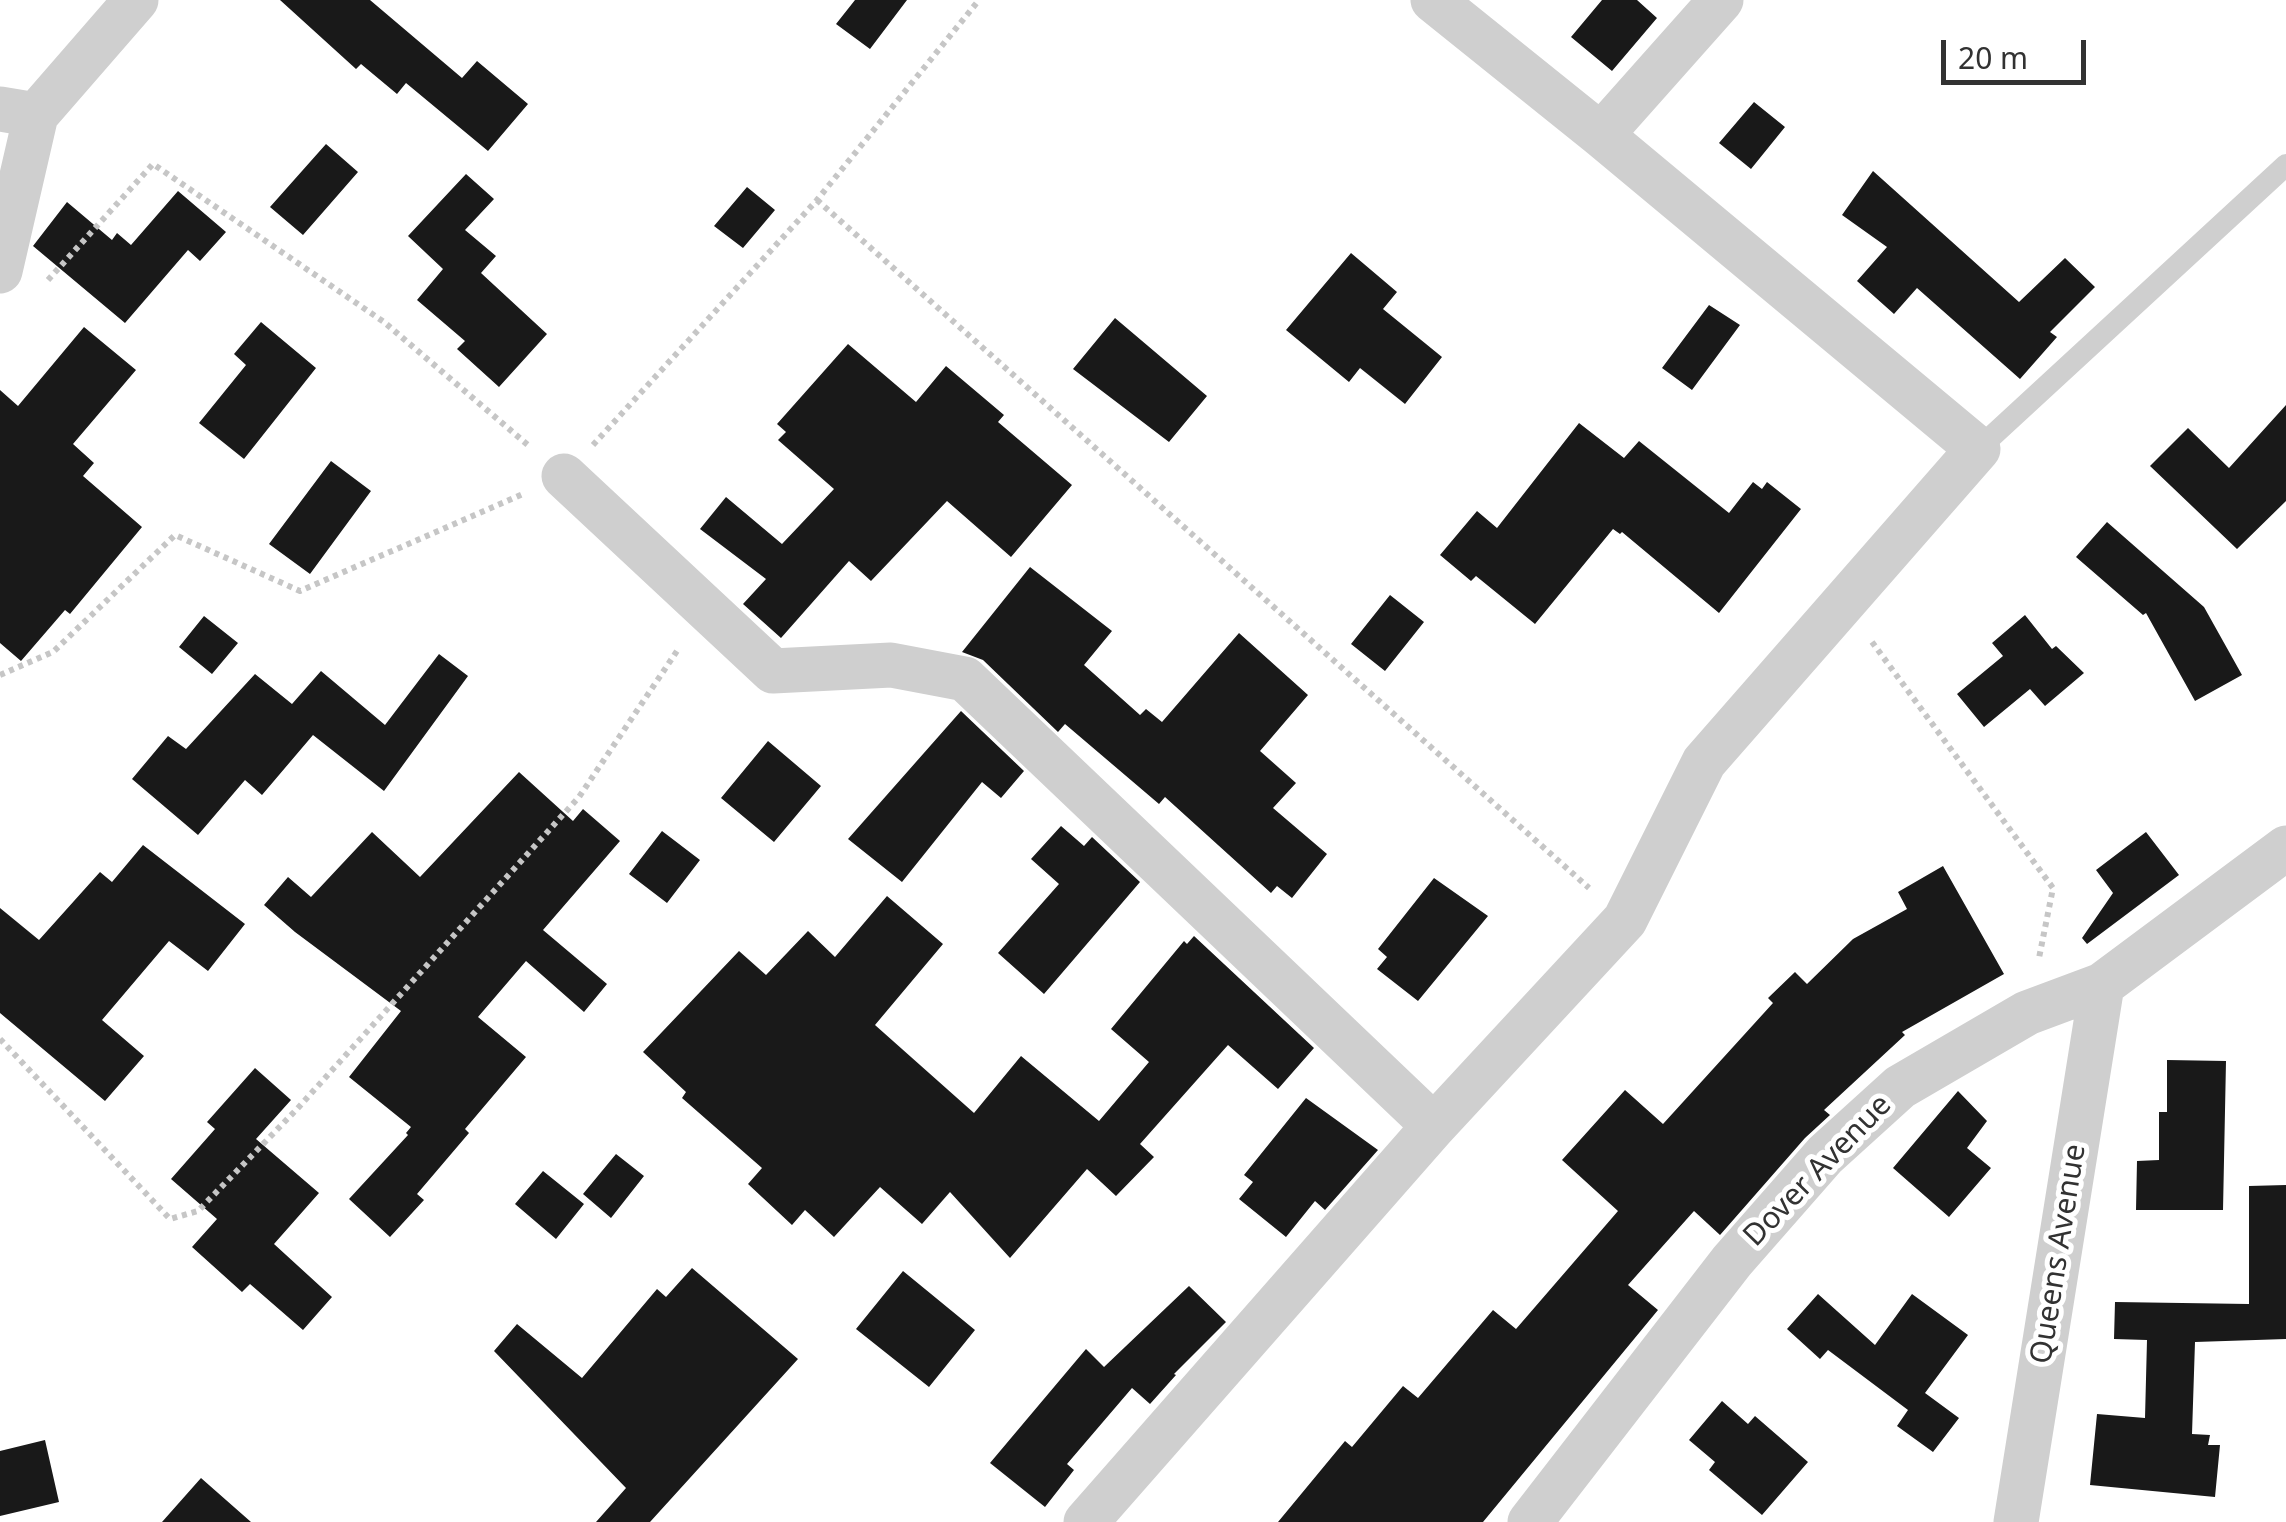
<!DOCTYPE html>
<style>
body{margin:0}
#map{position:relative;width:2286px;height:1522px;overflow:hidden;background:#fff;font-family:"Noto Sans",sans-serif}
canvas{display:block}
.scale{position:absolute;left:1941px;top:40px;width:145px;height:45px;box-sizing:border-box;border:5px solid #323232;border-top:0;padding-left:12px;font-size:30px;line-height:35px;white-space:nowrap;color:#323232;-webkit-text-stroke:8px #fff;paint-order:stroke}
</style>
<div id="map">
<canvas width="2286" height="1522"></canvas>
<div class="scale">20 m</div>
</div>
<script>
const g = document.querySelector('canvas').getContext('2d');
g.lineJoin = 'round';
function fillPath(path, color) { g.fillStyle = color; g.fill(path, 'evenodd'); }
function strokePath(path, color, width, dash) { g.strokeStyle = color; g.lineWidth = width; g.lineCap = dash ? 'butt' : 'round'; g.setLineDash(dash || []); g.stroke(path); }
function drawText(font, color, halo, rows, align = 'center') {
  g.font = font + ' "Noto Sans",sans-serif'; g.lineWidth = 10; g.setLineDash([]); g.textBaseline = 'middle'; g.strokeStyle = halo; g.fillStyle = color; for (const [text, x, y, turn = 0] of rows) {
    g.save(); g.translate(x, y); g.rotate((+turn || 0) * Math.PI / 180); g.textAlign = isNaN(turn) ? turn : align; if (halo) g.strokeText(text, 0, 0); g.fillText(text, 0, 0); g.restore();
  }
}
fillPath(new Path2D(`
 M 280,0 L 370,0 L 462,78 L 477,61 L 528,104 L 488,151 L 406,83 L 397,94 L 361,64 L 356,69 Z
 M 855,0 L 907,0 L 870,49 L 836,24 Z
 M 1602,0 L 1637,0 L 1657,18 L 1612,71 L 1571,37 Z
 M 1754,102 L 1785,127 L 1751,169 L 1719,143 Z
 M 326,144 L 358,172 L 303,235 L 270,207 Z
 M 1873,171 L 2019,302 L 2065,258 L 2095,287 L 2050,332 L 2057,337 L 2020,379 L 1917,288 L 1894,314 L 1857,281 L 1887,247 L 1842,215 Z
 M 466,174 L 494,199 L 465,230 L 496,256 L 481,273 L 547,334 L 499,387 L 457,349 L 465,341 L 417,300 L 443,269 L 408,236 Z
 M 747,187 L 775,210 L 743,248 L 714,226 Z
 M 178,191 L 226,232 L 200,261 L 188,250 L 125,323 L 33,246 L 67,202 L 112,240 L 117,233 L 131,245 Z
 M 1351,253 L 1397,292 L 1383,309 L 1442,357 L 1405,404 L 1360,368 L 1349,382 L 1286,330 Z
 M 1709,305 L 1740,325 L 1692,390 L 1662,368 Z
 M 1115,318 L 1207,396 L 1169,442 L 1073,369 Z
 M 261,322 L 316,368 L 244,459 L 199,423 L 246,365 L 234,354 Z
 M 84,327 L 136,370 L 73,444 L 94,463 L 83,476 L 142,527 L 70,614 L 65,610 L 21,661 L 0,643 L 0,390 L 18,406 Z
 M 848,344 L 916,402 L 946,366 L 1004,415 L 998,422 L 1072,485 L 1011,557 L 947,501 L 871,581 L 849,561 L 781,638 L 743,604 L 766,579 L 700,529 L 726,497 L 782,544 L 834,489 L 778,440 L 786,432 L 777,424 Z
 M 2286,405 L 2286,501 L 2237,549 L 2150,466 L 2188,428 L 2229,468 Z
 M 1579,423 L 1624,458 L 1639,441 L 1729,513 L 1753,482 L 1762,489 L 1767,482 L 1801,509 L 1719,613 L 1622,532 L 1620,534 L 1613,529 L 1535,624 L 1476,576 L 1471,581 L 1440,555 L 1477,511 L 1497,528 Z
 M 331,461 L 371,491 L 310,574 L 269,544 Z
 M 2107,522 L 2204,607 L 2242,675 L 2195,701 L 2146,613 L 2143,615 L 2076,557 Z
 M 1030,567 L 1112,631 L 1084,665 L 1140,715 L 1146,709 L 1162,722 L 1239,633 L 1308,695 L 1260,751 L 1296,783 L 1273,808 L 1327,854 L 1292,898 L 1277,886 L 1271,893 L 1165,797 L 1159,804 L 1065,724 L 1058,732 L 983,660 L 962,652 Z
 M 1390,595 L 1424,622 L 1385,671 L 1351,644 Z
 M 2025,615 L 2052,649 L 2056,646 L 2084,673 L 2045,706 L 2030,689 L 1984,727 L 1957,694 L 2003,656 L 1992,643 Z
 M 204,616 L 238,643 L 212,674 L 179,647 Z
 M 439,654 L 468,676 L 384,791 L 313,735 L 262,795 L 245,780 L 198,835 L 132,779 L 168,736 L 186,749 L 255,674 L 292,704 L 321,671 L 385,725 Z
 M 961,711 L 1024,771 L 1001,798 L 982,782 L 902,882 L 848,839 Z
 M 768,741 L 821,786 L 774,842 L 721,798 Z
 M 519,772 L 573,821 L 583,809 L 620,841 L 543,930 L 607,984 L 584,1012 L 526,961 L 478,1017 L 526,1057 L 465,1129 L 469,1133 L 417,1194 L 424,1200 L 390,1237 L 349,1199 L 408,1135 L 406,1133 L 411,1127 L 349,1077 L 401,1011 L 295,932 L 264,905 L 288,877 L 311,897 L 372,832 L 420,877 Z
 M 1061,826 L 1084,846 L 1092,837 L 1140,882 L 1044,994 L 998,953 L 1059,884 L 1031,859 Z
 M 662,831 L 700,860 L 667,903 L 629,874 Z
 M 2146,832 L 2179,875 L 2087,944 L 2082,938 L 2113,893 L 2096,870 Z
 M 143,845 L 245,924 L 208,971 L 169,941 L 102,1020 L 144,1056 L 105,1101 L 0,1013 L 0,908 L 39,940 L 100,872 L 112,882 Z
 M 1943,866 L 2004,974 L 1902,1032 L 1905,1035 L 1824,1110 L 1830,1115 L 1805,1138 L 1720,1235 L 1694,1211 L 1628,1285 L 1658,1310 L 1483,1522 L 1278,1522 L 1345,1441 L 1352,1447 L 1403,1386 L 1418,1398 L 1493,1310 L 1516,1329 L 1618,1211 L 1562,1160 L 1625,1090 L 1663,1124 L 1773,1003 L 1768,998 L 1795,972 L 1807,984 L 1853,939 L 1907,909 L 1898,892 Z
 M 1434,878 L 1488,916 L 1418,1001 L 1377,969 L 1387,957 L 1378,949 Z
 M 887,896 L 943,944 L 875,1025 L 974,1113 L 1021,1056 L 1099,1121 L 1149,1062 L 1111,1029 L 1184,941 L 1187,944 L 1194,936 L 1314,1048 L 1278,1089 L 1228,1045 L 1140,1144 L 1154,1157 L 1116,1196 L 1087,1169 L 1010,1258 L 950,1192 L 922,1224 L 880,1187 L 834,1237 L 805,1210 L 792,1225 L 748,1184 L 762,1168 L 682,1098 L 686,1092 L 643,1052 L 739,951 L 766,975 L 808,931 L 835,957 Z
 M 2167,1060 L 2226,1061 L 2223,1210 L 2136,1210 L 2137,1161 L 2159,1160 L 2159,1112 L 2167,1112 Z
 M 255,1068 L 291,1100 L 256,1139 L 319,1193 L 274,1244 L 332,1297 L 303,1330 L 250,1284 L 242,1292 L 192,1247 L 217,1219 L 171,1179 L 215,1129 L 207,1122 Z
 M 1958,1091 L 1987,1121 L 1967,1148 L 1991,1168 L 1949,1217 L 1893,1168 Z
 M 1306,1098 L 1378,1150 L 1325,1210 L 1315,1201 L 1286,1237 L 1239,1199 L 1253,1182 L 1244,1175 Z
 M 616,1154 L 644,1176 L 611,1218 L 583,1194 Z
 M 543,1171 L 584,1204 L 556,1239 L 515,1204 Z
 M 2286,1185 L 2286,1339 L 2195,1342 L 2192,1434 L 2210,1435 L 2208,1445 L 2220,1445 L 2215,1497 L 2090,1485 L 2097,1414 L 2145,1418 L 2147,1340 L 2114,1339 L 2115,1302 L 2249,1304 L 2249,1186 Z
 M 692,1268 L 798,1359 L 650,1522 L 596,1522 L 626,1488 L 494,1351 L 517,1324 L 582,1378 L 657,1289 L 666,1297 Z
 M 903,1271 L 975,1330 L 929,1387 L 856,1329 Z
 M 1189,1286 L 1226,1322 L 1174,1374 L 1176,1375 L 1150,1404 L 1132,1388 L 1067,1464 L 1074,1470 L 1045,1507 L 990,1463 L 1086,1349 L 1104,1367 Z
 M 1818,1294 L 1875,1345 L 1912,1294 L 1968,1335 L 1925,1393 L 1959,1418 L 1933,1452 L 1897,1426 L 1908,1410 L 1828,1350 L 1820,1359 L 1787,1329 Z
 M 1722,1401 L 1748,1424 L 1755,1416 L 1808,1462 L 1762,1515 L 1709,1470 L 1715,1462 L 1689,1440 Z
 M 45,1440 L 59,1502 L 0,1516 L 0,1451 Z
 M 201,1478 L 251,1522 L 162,1522 Z`), '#191919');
strokePath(new Path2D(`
 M 817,200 L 1589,888
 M 48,280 L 153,164 L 384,322 L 529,446
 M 593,445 L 817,200 L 979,0
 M 1872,642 L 2053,888 L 2039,958
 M 0,675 L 53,652 L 175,535 L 300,591 L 523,494
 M 0,1039 L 170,1219 L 198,1211 L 297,1109 L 579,797 L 679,648`), '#c6c6c6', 6, [5, 5]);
strokePath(new Path2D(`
 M 1978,449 L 2286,165`), '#cfcfcf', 22);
strokePath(new Path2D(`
 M 0,109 L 36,115 L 136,0
 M 1601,135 L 1721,0
 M 0,271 L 36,115
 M 564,476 L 773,671 L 891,665 L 965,679 L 1434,1126
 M 1086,1522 L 1434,1126 L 1625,920 L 1704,762 L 1978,449 L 1601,135 L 1433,0
 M 1530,1522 L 1732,1261 L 1825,1155 L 1900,1087 L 2027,1013 L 2102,985 L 2286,848
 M 2016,1522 L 2102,985`), '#cfcfcf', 45);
drawText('30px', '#323232', '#fff', [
 ["Dover Avenue",1818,1171,-46],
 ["Queens Avenue",2059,1254,-81]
]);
</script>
